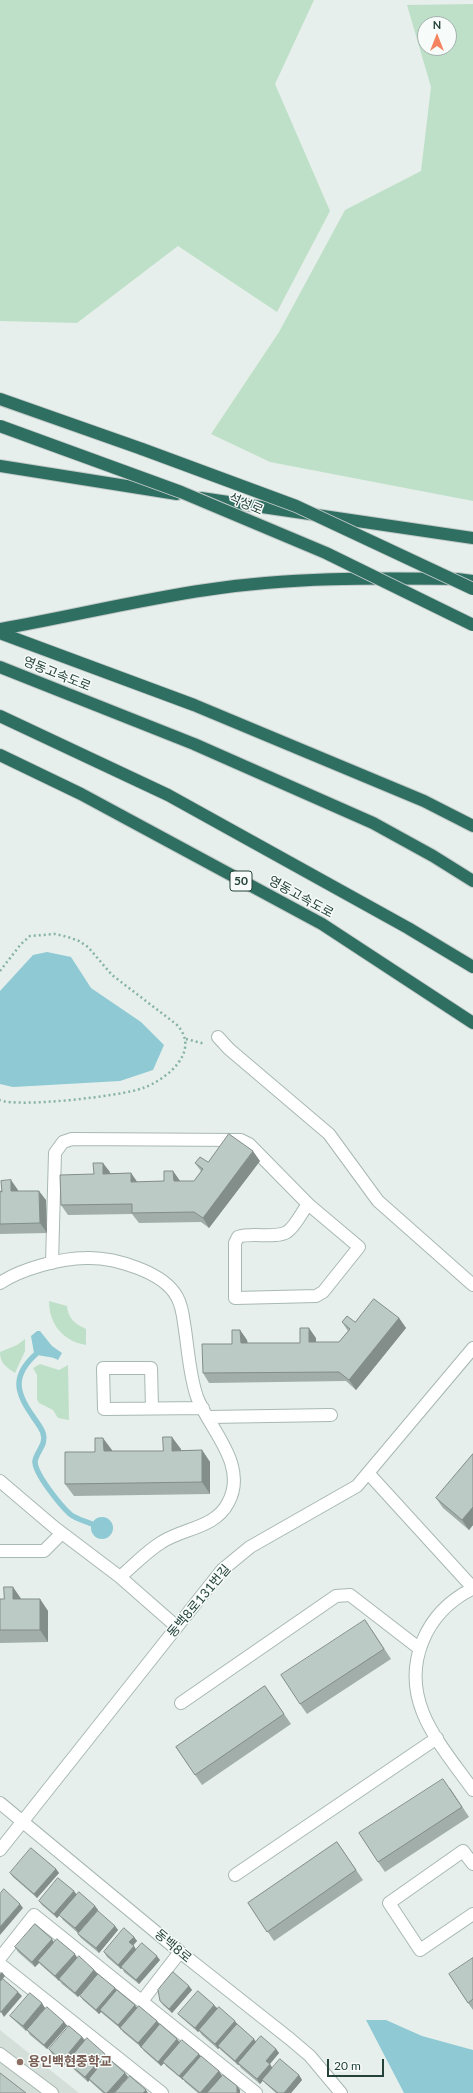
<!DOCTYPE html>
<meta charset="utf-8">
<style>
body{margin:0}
#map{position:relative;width:473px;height:2093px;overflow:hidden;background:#e6efeb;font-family:Lato,sans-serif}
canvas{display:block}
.north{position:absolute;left:417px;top:16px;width:40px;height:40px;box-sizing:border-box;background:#f7fbf9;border:1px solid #a3b1ad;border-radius:50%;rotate:0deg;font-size:11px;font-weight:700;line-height:16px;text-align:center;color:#24423a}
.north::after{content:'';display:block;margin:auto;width:14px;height:18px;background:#f4845f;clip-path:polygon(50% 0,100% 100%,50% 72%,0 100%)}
.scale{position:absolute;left:327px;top:2059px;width:57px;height:18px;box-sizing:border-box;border:2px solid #24423a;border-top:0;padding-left:5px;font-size:12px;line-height:14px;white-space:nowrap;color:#24423a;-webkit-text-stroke:3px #f7fbf9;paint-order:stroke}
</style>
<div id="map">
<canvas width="473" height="2093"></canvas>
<div class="north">N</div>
<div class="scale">20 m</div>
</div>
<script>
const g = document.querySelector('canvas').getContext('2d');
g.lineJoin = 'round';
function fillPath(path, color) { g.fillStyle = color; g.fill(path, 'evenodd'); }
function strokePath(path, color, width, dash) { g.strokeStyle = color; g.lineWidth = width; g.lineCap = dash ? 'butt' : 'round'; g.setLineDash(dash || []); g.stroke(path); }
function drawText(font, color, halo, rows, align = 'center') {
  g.font = font + ' Lato,"Noto Sans KR",sans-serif'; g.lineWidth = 3; g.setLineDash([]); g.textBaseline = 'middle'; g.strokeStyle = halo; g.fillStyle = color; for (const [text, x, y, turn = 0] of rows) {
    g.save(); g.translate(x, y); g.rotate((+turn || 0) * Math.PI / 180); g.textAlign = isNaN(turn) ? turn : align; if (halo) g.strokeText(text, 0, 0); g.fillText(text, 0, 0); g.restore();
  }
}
fillPath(new Path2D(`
 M 0,2030 L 79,2093 L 0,2093 Z`), '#d4dfda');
fillPath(new Path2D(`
 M 0,0 L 314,0 L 275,84 L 330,211 L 277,312 L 178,246 L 77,323 L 0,321 Z
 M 473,4 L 473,501 L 270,462 L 211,434 L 279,332 L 345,210 L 421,171 L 431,87 L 407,5 ZM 425,24 L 449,24 L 449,48 L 425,48 Z
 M 49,1301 L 67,1306 C 68,1318 75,1324 86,1329 L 86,1345 C 63,1341 49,1324 49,1301 Z
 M 25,1339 L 25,1351 L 15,1373 C 6,1367 0,1363 0,1352 L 17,1345 Z
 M 40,1364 L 59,1370 L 68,1365 L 69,1420 L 58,1418 L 53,1410 L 39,1403 L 37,1399 L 37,1375 L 33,1368 Z`), '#bfe0c8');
fillPath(new Path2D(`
 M 47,952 L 71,957 L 91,988 L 141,1022 L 164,1045 L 153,1070 L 120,1081 L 13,1087 L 0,1084 L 0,991 L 33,955 Z
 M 37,1331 L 40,1331 L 52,1346 L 62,1353 L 58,1360 C 50,1355 42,1358 34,1353 L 31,1336 Z
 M91 1528a11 11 0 1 1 22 0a11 11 0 1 1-22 0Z
 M 366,2020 L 386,2020 L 422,2036 L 473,2050 L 473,2093 L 404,2093 Z`), '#8ec9d4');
strokePath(new Path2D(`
 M 36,1354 C 13,1375 15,1391 32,1415 C 35,1420 41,1427 43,1433 C 47,1444 37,1451 35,1461 C 34,1473 61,1506 70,1514 C 76,1519 85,1521 92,1524`), '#8ec9d4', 5.5);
const minor = new Path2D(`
 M 218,1037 L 229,1049 L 329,1134 L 378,1201 L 473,1285
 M 52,1263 L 55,1153 L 63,1142 L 72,1139 L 241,1140 L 249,1144 L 308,1204 L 359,1247 L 323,1292 L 316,1296 L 235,1298 L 235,1243 L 238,1237 C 252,1232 275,1239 287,1232 C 295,1227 302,1212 308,1204
 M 0,1283 C 21,1269 61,1258 86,1258 C 114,1257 164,1272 177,1297 C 181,1304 183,1315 184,1323 C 188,1347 189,1374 197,1397 C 209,1429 249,1465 228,1503 C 215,1528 184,1528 162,1542 C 147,1551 134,1565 120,1577
 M 152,1408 L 151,1368 L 103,1368 L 104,1409 L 203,1408
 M 209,1417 L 331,1415
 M 369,1474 L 473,1588
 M 0,1481 L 54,1527 L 120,1577 L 177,1627
 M 0,1551 L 44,1551 L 62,1533
 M 472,1589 C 426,1612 403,1663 423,1713 C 434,1740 456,1766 473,1790
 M 181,1703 L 336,1596 L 350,1595 L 420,1649
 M 0,1803 L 180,1952 L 290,2039 L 310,2056 L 341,2093
 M 0,1850 L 222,1570 L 250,1547 L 357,1486 L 473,1348
 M 473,1864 L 463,1851 L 389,1903 L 420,1950 L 473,1914
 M 235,1875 L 437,1738
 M 0,1958 L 34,1915 L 256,2093
 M 0,1964 L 162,2093
 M 142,2001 L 180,1952
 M 0,2054 L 52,2093`);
const highway = new Path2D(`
 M 0,399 L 142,449
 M 0,466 L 177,494
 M 201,498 L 473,538
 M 0,629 C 69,617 137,600 206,590 C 290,577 372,578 457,579 L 473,581
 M 0,633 L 194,705 L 424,801 L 473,826
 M 0,667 L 194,744 L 373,823 L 433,856 L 473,881
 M 0,716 L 168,795 L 408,928 L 473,967
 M 0,755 L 81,794 L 322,924 L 473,1023`);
strokePath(minor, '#a8b8b2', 14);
strokePath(highway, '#c2cac8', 14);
strokePath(new Path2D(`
 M 0,971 L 21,944 L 30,936 L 55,934 L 68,937 L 79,941 L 88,947 L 112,975 L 176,1024 C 202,1050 168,1079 143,1088 C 123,1096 17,1108 0,1100
 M 186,1039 L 205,1044`), '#86b3a5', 2.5, [2, 3]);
strokePath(minor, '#fff', 12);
strokePath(highway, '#2f6f62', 12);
const highwayBridge = new Path2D(`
 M 0,426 L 181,492 L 326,553 L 473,625
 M 142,449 L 296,506 L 473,589`);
strokePath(highwayBridge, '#c2cac8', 14, []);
strokePath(highwayBridge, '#2f6f62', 12);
fillPath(new Path2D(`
 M 260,1161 L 209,1228 L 201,1222 L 139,1223 L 132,1214 L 68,1215 L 61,1205 L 94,1174 L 110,1172 L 110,1173 L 131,1173 L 137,1182 L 164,1181 L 173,1171 L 180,1181 L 194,1181 L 201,1171 L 195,1163 Z
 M 18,1190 L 18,1191 L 46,1200 L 47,1233 L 0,1234 L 0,1191 Z
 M 399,1318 L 406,1328 L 356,1390 L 346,1381 L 209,1383 L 203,1373 L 232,1344 L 240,1330 L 247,1340 L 248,1343 L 300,1343 L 316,1338 L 316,1342 L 339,1342 L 348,1331 L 342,1322 L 355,1322 Z
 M 181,1449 L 181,1450 L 202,1450 L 210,1462 L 210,1494 L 74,1496 L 65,1484 L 95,1452 L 112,1450 L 112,1451 L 163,1451 Z
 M 473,1454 L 473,1525 L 469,1530 L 443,1508 L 436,1498 Z
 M 0,1599 L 40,1599 L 48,1611 L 48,1642 L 0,1643 Z
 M 372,1630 L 391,1659 L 307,1714 L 300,1704 Z
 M 265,1686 L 291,1724 L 202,1785 L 176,1747 Z
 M 450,1788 L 469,1817 L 385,1872 L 378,1862 Z
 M 337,1842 L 363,1880 L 274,1941 L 248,1903 Z
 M 56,1869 L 59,1873 L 37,1898 L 13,1877 L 10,1873 Z
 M 77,1895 L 95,1906 L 98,1910 L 78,1933 L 63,1920 L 60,1915 L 57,1918 L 42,1905 L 39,1901 Z
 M 115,1926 L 118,1930 L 99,1953 L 81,1938 L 78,1934 Z
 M 134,1937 L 137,1941 L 133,1946 L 136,1950 L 160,1960 L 139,1984 L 124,1972 L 122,1968 L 121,1969 L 107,1957 L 104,1952 Z
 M 54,1942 L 94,1970 L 98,1974 L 78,1997 L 62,1984 L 59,1980 L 59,1981 L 41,1965 L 39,1963 L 35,1967 L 18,1952 L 15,1947 Z
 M 473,1958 L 473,2010 L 468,2003 Z
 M 189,1986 L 192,1990 L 172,2013 L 163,2005 L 160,2001 Z
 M 115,1988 L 116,1990 L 135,2005 L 137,2008 L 157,2021 L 160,2025 L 180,2042 L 199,2054 L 201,2057 L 219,2071 L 222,2076 L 237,2086 L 240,2090 L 240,2093 L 198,2093 L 185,2082 L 183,2079 L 183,2080 L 166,2066 L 164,2063 L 161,2066 L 144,2051 L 141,2047 L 123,2032 L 121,2029 L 103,2014 L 101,2012 L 99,2014 L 83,2000 L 80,1996 Z
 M 45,2008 L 26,2031 L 14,2020 L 10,2016 Z
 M 217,2009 L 238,2025 L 256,2042 L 276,2049 L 279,2053 L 270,2064 L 272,2068 L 299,2075 L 302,2080 L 291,2093 L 276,2093 L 266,2084 L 263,2080 L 260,2084 L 241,2068 L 239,2065 L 238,2065 L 222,2051 L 219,2048 L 218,2049 L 202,2035 L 199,2031 L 198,2032 L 182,2018 L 178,2014 Z
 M 64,2022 L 67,2026 L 47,2049 L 30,2035 L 27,2030 Z
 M 82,2037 L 85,2041 L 107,2058 L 125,2073 L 128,2077 L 114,2093 L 103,2093 L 92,2083 L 89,2080 L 88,2082 L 70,2066 L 67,2063 L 65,2065 L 52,2054 L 49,2049 Z`), '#a1aea9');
fillPath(new Path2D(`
 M 253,1151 L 260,1161 L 209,1228 L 203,1218 Z
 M 103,1163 L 110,1172 L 110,1184 L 103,1174 Z
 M 173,1171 L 180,1181 L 174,1181 Z
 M 131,1173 L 138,1183 L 131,1182 Z
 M 11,1180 L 18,1190 L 18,1201 L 11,1191 Z
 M 39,1191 L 46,1200 L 47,1233 L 40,1223 Z
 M 399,1318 L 406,1328 L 356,1390 L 349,1380 Z
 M 309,1328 L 316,1338 L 316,1352 L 309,1342 Z
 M 240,1330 L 247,1340 L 248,1353 L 241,1343 Z
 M 172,1437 L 181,1449 L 181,1463 L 172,1451 Z
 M 103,1438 L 112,1450 L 112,1463 L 104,1451 Z
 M 202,1450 L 210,1462 L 210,1494 L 202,1482 Z
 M 473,1507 L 473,1525 L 469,1530 L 462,1520 Z
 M 13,1587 L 22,1600 L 13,1599 Z
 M 40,1599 L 48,1611 L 48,1642 L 40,1630 Z
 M 56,1869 L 59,1873 L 37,1898 L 34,1894 Z
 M 74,1891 L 77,1895 L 57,1918 L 54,1914 Z
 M 20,1904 L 23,1908 L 0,1935 L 0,1927 Z
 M 95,1906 L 98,1910 L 78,1933 L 75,1928 Z
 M 115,1926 L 118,1930 L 99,1953 L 96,1948 Z
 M 134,1937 L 137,1941 L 132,1946 L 129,1942 Z
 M 52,1939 L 55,1944 L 38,1961 L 39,1963 L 35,1967 L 32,1962 Z
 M 134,1946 L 137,1951 L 121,1969 L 118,1965 Z
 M 75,1954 L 78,1959 L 59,1981 L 55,1976 Z
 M 157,1956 L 160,1960 L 139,1984 L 136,1980 Z
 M 94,1970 L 98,1974 L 78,1997 L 75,1993 Z
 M 2,1972 L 5,1976 L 0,1982 L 0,1974 Z
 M 189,1986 L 192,1990 L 172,2013 L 169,2009 Z
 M 115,1988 L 118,1993 L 100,2010 L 101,2012 L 99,2014 L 96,2010 Z
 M 18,1992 L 22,1996 L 4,2017 L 1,2012 Z
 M 42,2003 L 45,2008 L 26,2031 L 23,2026 Z
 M 135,2005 L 138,2009 L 121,2030 L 118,2025 Z
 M 214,2005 L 218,2009 L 198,2032 L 195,2028 Z
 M 157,2021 L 160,2025 L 141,2048 L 138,2043 Z
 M 235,2021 L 238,2025 L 218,2046 L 219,2048 L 218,2049 L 215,2044 Z
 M 64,2022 L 67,2026 L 47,2049 L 44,2045 Z
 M 82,2037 L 85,2042 L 65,2065 L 62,2061 Z
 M 177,2039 L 181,2044 L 163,2062 L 164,2063 L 161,2066 L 158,2062 Z
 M 254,2039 L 257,2043 L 238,2063 L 239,2065 L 238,2065 L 235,2061 Z
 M 276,2049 L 279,2053 L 269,2065 L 266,2061 Z
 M 105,2054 L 108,2058 L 88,2082 L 85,2077 Z
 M 199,2054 L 202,2058 L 182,2078 L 183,2079 L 183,2080 L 179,2076 Z
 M 270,2064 L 273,2069 L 260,2084 L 257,2079 Z
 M 219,2071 L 222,2076 L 207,2093 L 200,2093 Z
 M 125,2073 L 128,2077 L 114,2093 L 107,2093 Z
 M 299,2075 L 302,2080 L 291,2093 L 284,2093 Z
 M 237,2086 L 240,2090 L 240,2093 L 237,2093 Z
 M 146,2090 L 148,2093 L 143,2093 Z`), '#838d89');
const building = new Path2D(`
 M 229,1134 L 253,1151 L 203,1218 L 194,1212 L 132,1213 L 132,1204 L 61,1205 L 60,1175 L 94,1174 L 93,1163 L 103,1163 L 103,1174 L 131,1173 L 131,1182 L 164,1181 L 164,1171 L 173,1171 L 174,1181 L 194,1181 L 203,1169 L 195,1163 L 200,1157 L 208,1162 Z
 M 11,1180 L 11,1191 L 39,1191 L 40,1223 L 0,1224 L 0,1191 L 2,1192 L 1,1181 Z
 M 374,1299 L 399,1318 L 349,1380 L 339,1372 L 203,1373 L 202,1344 L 232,1344 L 232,1330 L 240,1330 L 241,1343 L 300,1343 L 300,1328 L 309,1328 L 309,1342 L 339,1342 L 350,1329 L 342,1322 L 347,1316 L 355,1322 Z
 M 163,1437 L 172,1437 L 172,1451 L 202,1450 L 202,1482 L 65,1484 L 65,1452 L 95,1452 L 95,1438 L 103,1438 L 104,1451 L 163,1451 Z
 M 473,1454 L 473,1507 L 462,1520 L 436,1498 Z
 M 4,1587 L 13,1587 L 13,1599 L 40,1599 L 40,1630 L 0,1630 L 0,1599 L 4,1599 Z
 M 365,1620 L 384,1649 L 300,1704 L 281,1675 Z
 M 265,1686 L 284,1714 L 195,1775 L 176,1747 Z
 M 443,1779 L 462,1807 L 378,1862 L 359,1833 Z
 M 337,1842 L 356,1870 L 267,1932 L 248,1903 Z
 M 31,1848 L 56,1869 L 34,1894 L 10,1873 Z
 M 58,1878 L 74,1891 L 54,1914 L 39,1901 Z
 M 4,1889 L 20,1904 L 0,1927 L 0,1894 Z
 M 79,1892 L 95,1906 L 75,1928 L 59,1915 Z
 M 98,1911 L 115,1926 L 96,1948 L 78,1934 Z
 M 35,1924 L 52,1939 L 32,1962 L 15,1947 Z
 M 124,1928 L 134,1937 L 129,1942 L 134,1946 L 118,1965 L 104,1952 Z
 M 57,1939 L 75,1954 L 55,1976 L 38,1961 Z
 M 142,1943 L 157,1956 L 136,1980 L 121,1967 Z
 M 79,1956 L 94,1970 L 75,1993 L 59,1979 Z
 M 473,1958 L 473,1999 L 468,2003 L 449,1974 Z
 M 173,1972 L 189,1986 L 169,2009 L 160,2001 L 158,1990 Z
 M 98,1974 L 115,1988 L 96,2010 L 80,1996 Z
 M 3,1979 L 18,1992 L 1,2012 L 0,2012 L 0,1982 Z
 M 117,1990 L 135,2005 L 118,2025 L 100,2010 Z
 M 198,1991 L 214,2005 L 195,2028 L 178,2014 Z
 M 30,1993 L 42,2003 L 23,2026 L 10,2016 Z
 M 139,2006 L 157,2021 L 138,2043 L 120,2028 Z
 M 47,2007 L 64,2022 L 44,2045 L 27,2030 Z
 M 219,2007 L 235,2021 L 215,2044 L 199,2030 Z
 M 160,2024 L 177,2039 L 158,2062 L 141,2047 Z
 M 237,2024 L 254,2039 L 235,2061 L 218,2046 Z
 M 69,2026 L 82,2037 L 62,2061 L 49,2049 Z
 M 261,2036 L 276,2049 L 266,2061 L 270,2064 L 257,2079 L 238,2063 Z
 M 87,2038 L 105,2054 L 85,2077 L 67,2062 Z
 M 182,2040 L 199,2054 L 179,2076 L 163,2062 Z
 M 201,2056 L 219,2071 L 200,2093 L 182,2078 Z
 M 107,2057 L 125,2073 L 107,2093 L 105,2093 L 89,2079 Z
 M 280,2059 L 299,2075 L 284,2093 L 278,2093 L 262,2080 Z
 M 0,2073 L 26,2093 L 0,2093 Z
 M 223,2075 L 237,2086 L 237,2093 L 207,2093 Z
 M 130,2076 L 146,2090 L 143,2093 L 115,2093 Z`);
fillPath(building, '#bbcac4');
strokePath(building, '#838d89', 1);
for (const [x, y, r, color] of [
 [20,2062,4,"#8d6e63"]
]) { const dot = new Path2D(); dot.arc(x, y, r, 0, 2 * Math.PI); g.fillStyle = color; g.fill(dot); strokePath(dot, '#f7fbf9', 1.5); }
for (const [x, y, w] of [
 [241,881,22]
]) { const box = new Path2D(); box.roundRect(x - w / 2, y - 10, w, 20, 3); g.fillStyle = '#f7fbf9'; g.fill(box); strokePath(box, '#24423a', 1); }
drawText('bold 12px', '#24423a', null, [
 ["50",241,881]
]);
drawText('13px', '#24423a', '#f7fbf9', [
 ["석성로",246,504,23],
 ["영동고속도로",57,674,22],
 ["영동고속도로",301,897,29],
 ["동백8로131번길",199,1601,-50],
 ["동백8로",173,1946,40]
]);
drawText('bold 13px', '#785e54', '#f7fbf9', [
 ["용인백현중학교",28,2062]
], 'left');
</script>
